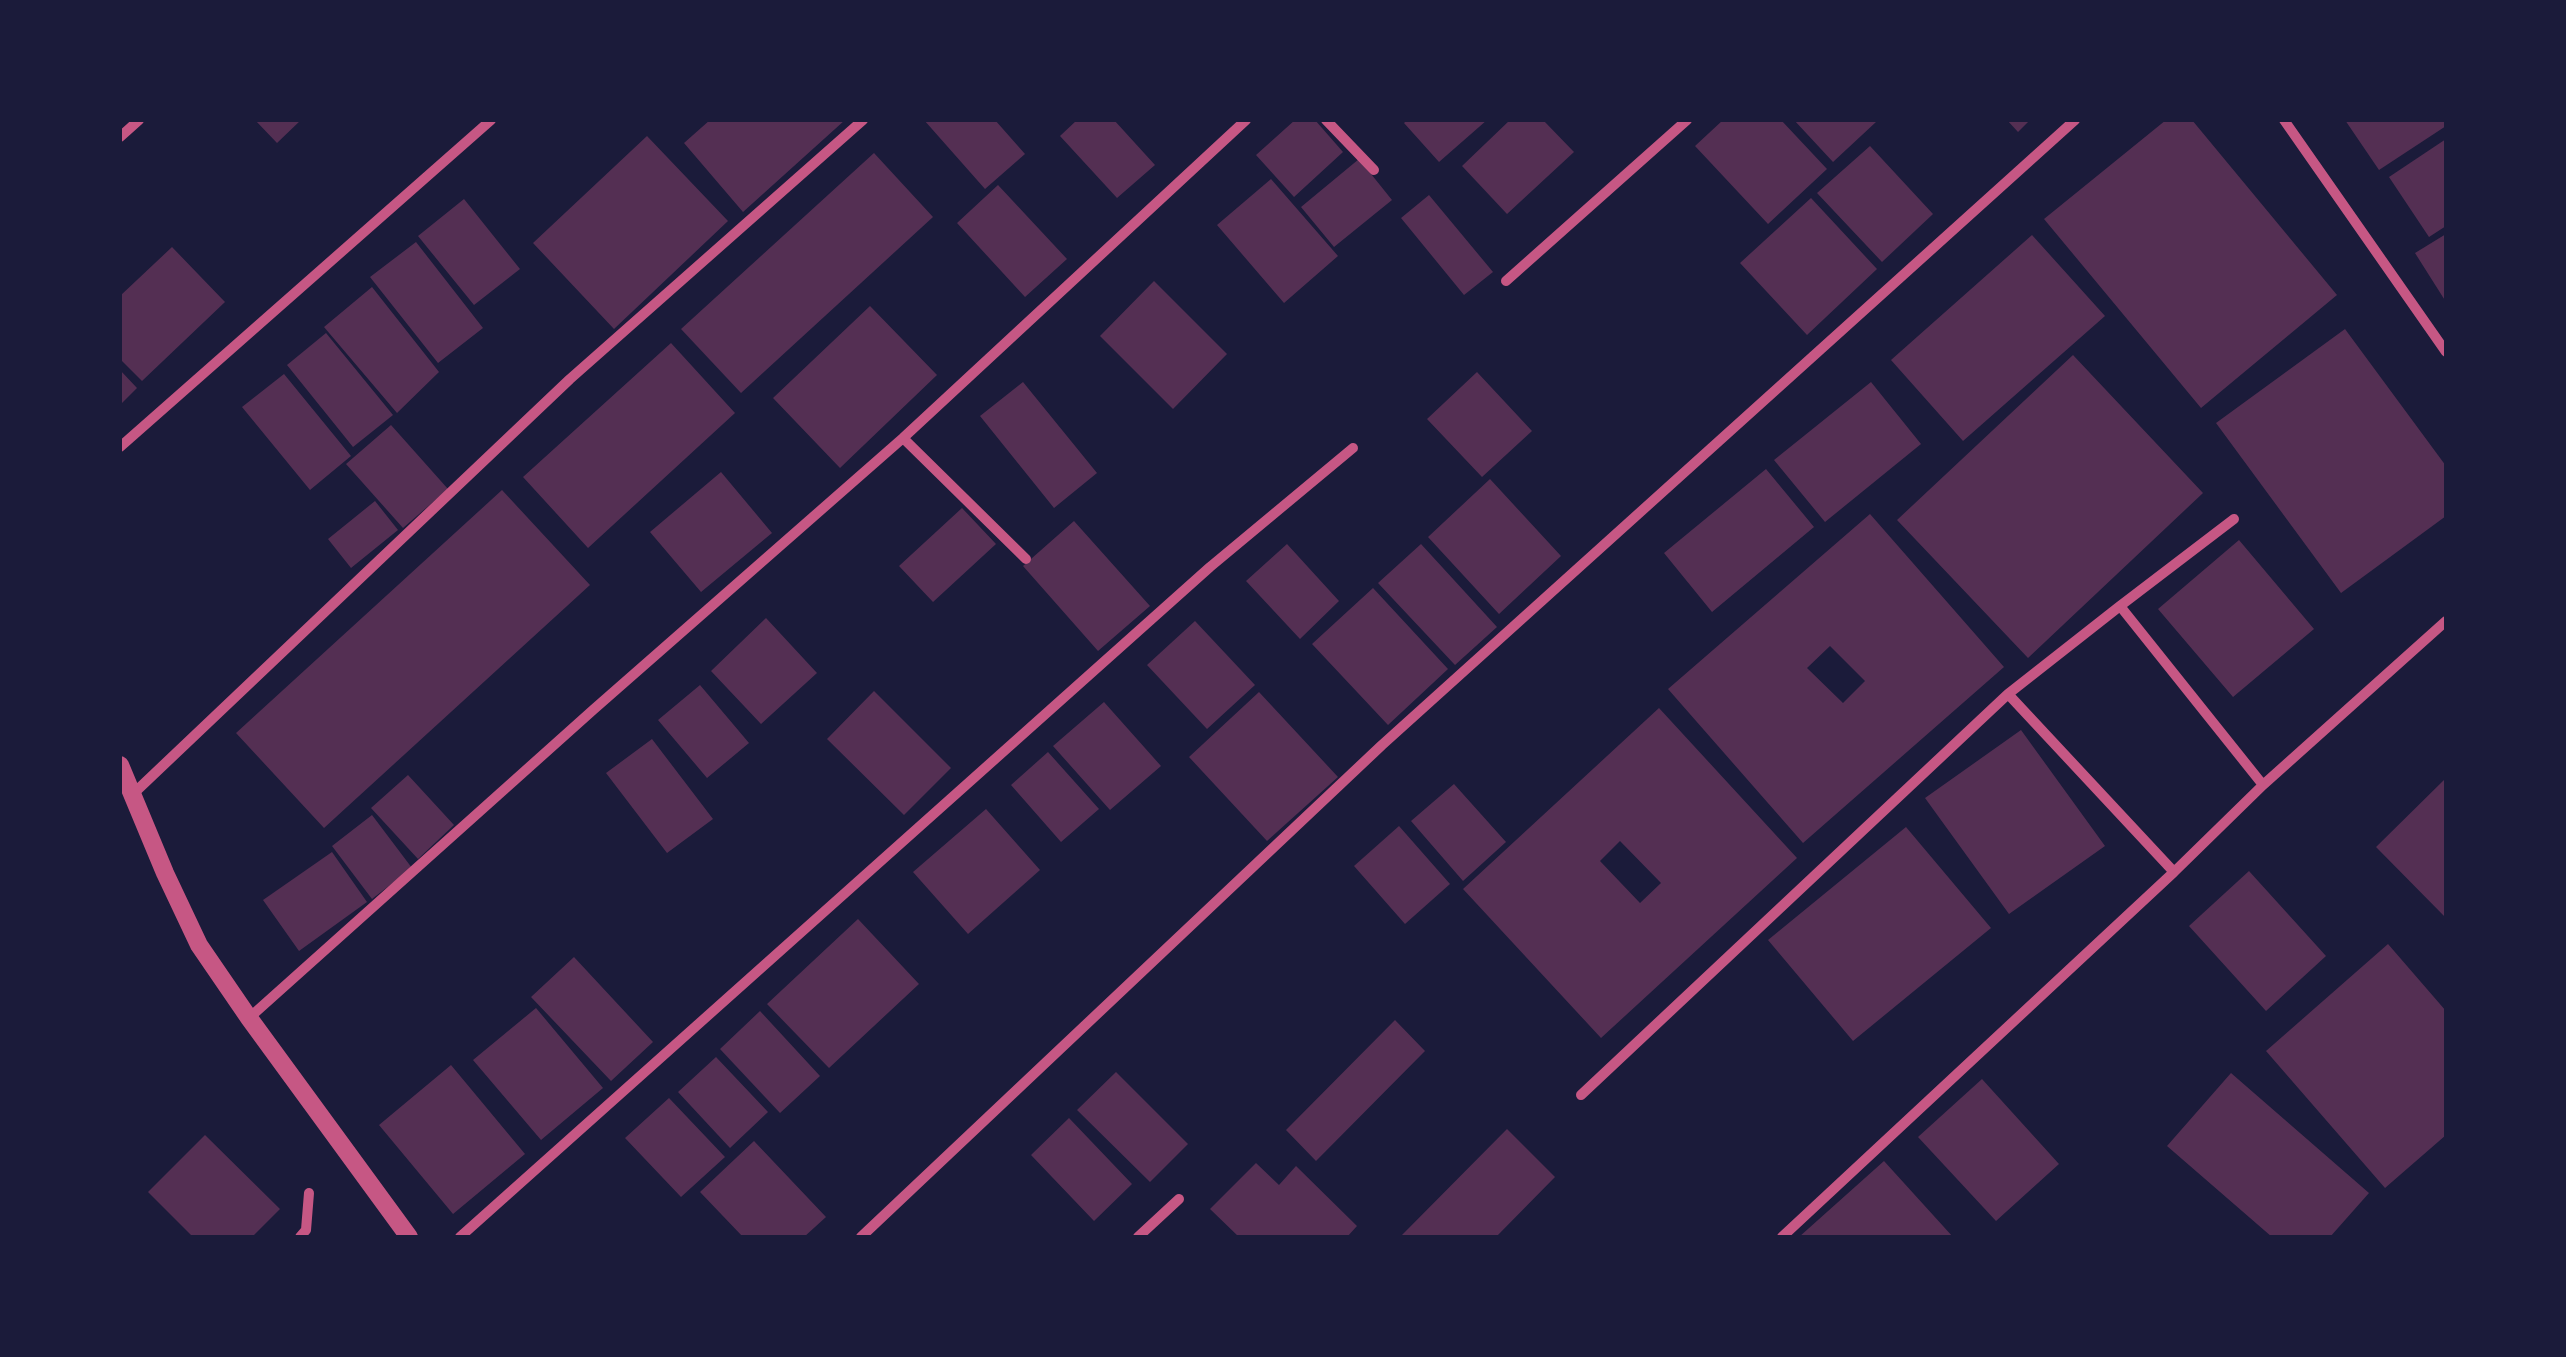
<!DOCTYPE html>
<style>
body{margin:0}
#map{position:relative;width:2566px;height:1357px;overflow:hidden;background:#1b1b3a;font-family:Arial,sans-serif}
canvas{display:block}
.frame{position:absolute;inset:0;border:122px solid #1b1b3a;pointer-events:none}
</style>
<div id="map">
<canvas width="2566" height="1357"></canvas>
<div class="frame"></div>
</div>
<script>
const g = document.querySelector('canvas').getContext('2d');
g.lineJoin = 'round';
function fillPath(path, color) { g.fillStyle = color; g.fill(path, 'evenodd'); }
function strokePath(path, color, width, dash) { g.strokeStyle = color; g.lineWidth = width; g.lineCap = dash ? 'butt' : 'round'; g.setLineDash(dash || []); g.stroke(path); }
fillPath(new Path2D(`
 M 255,120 L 301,120 L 277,143 Z
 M 710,120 L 845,120 L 743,212 L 684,143 Z
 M 924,120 L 995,120 L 1025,154 L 985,189 Z
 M 1077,120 L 1114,120 L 1155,165 L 1117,198 L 1060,136 Z
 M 1295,120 L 1315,120 L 1343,152 L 1294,197 L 1256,155 Z
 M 1407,120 L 1487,120 L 1439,162 L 1404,123 Z
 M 1510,120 L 1543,120 L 1574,152 L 1507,214 L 1462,166 Z
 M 1723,120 L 1781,120 L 1827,169 L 1768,224 L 1695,146 Z
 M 1794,120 L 1874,120 L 1876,122 L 1833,162 Z
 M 2007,120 L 2030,120 L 2018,132 Z
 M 2166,120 L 2192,120 L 2337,295 L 2201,408 L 2044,219 Z
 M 2345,120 L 2446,120 L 2446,126 L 2379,170 Z
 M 647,136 L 728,221 L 614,329 L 533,243 Z
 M 2446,139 L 2446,226 L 2429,237 L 2389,177 Z
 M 1870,146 L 1933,214 L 1882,262 L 1817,193 Z
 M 874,153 L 933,217 L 741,393 L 681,329 Z
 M 1359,159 L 1392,200 L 1334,247 L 1301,207 Z
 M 1271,179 L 1338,256 L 1284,303 L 1217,225 Z
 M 998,185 L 1067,259 L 1025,297 L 957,223 Z
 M 1429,195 L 1493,272 L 1464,295 L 1401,218 Z
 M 1811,198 L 1877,269 L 1807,335 L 1740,263 Z
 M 464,199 L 520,269 L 474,305 L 418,236 Z
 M 2446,234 L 2446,302 L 2415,253 Z
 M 2032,235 L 2105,316 L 1963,441 L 1891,360 Z
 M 416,242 L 483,328 L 438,363 L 370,277 Z
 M 172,247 L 225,302 L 142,381 L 120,359 L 120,296 Z
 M 1154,281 L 1227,354 L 1173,409 L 1100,336 Z
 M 372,287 L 439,372 L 397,413 L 324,327 Z
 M 870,306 L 937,375 L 840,468 L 773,398 Z
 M 2345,329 L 2446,466 L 2446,516 L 2341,593 L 2216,423 Z
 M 326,333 L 393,415 L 353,447 L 287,365 Z
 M 671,343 L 735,413 L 588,548 L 523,477 Z
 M 2073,355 L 2203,493 L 2028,658 L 1897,520 Z
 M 120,370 L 137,388 L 120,405 Z
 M 1477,372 L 1532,431 L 1482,477 L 1427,419 Z
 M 284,374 L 351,456 L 310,490 L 242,407 Z
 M 1023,382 L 1097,473 L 1054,508 L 980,416 Z
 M 1871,382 L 1921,444 L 1825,522 L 1774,460 Z
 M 391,425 L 448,489 L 403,528 L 346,464 Z
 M 1766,469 L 1814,527 L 1712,612 L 1664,553 Z
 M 721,472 L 772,533 L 701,592 L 650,532 Z
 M 1490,479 L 1561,556 L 1499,614 L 1428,537 Z
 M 502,490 L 590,585 L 324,828 L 236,733 Z
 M 375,501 L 398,530 L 351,568 L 328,539 Z
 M 962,508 L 996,544 L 933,602 L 899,566 Z
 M 1870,514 L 2004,667 L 1803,843 L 1668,689 ZM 1830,646 L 1865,681 L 1843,703 L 1807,668 Z
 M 1074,521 L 1150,606 L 1098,651 L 1023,566 Z
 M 2239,540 L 2314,629 L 2233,697 L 2158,609 Z
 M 1287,544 L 1339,601 L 1300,639 L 1246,581 Z
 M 1421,544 L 1497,627 L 1455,665 L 1378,583 Z
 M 1373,588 L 1448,669 L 1388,725 L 1312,644 Z
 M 766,618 L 817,673 L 761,724 L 711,671 Z
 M 1195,621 L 1255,685 L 1207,729 L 1147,665 Z
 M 700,685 L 749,743 L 707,778 L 658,720 Z
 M 874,691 L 951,768 L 904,815 L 827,739 Z
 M 1259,692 L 1338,777 L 1267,841 L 1189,757 Z
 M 1104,702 L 1161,766 L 1110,810 L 1053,746 Z
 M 1659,708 L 1797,858 L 1601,1038 L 1463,889 ZM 1620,841 L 1661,883 L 1640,903 L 1600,861 Z
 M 2021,730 L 2105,846 L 2009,914 L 1925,798 Z
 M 652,739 L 713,819 L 667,853 L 606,773 Z
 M 1048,752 L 1099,809 L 1061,842 L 1011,785 Z
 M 408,775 L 454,825 L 418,859 L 371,808 Z
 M 2446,778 L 2446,918 L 2376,847 Z
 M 1454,784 L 1506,842 L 1463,881 L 1411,821 Z
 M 986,809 L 1040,870 L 968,934 L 913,872 Z
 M 372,815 L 412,868 L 372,899 L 332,846 Z
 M 1399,826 L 1450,884 L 1405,924 L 1354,866 Z
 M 1906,827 L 1991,928 L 1853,1041 L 1768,940 Z
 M 332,852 L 367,902 L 299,951 L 263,900 Z
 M 2249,871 L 2326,956 L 2266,1011 L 2189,926 Z
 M 858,919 L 919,984 L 829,1068 L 767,1004 Z
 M 2388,944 L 2446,1011 L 2446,1135 L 2385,1188 L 2266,1051 Z
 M 574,957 L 653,1042 L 611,1081 L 531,997 Z
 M 536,1008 L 603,1088 L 541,1140 L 473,1060 Z
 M 760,1011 L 820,1076 L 780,1113 L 720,1049 Z
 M 1395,1020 L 1425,1051 L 1316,1161 L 1286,1130 Z
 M 716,1057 L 768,1112 L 730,1148 L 678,1092 Z
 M 451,1065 L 525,1154 L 453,1214 L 379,1125 Z
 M 1116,1072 L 1188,1144 L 1150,1182 L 1077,1110 Z
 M 2231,1073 L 2369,1193 L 2330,1237 L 2272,1237 L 2167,1146 Z
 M 1982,1079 L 2059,1164 L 1996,1221 L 1918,1137 Z
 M 669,1098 L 725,1157 L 681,1197 L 625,1138 Z
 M 1069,1118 L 1132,1184 L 1094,1221 L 1031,1155 Z
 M 1507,1129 L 1555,1177 L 1496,1237 L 1400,1237 Z
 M 205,1135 L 280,1209 L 252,1237 L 193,1237 L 148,1192 Z
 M 754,1141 L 826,1217 L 804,1237 L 743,1237 L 700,1192 Z
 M 1884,1161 L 1953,1237 L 1799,1237 Z
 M 1256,1163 L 1279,1185 L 1296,1166 L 1357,1226 L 1347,1237 L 1239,1237 L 1210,1209 Z`), '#542f53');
strokePath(new Path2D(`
 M 1326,120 L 1374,170
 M 2284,120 L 2446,352
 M 120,137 L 139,120
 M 1506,281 L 1687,120
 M 903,438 L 1026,559
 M 120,447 L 491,120
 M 2234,519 L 2120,606 L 2263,785
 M 2008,694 L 2174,872
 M 133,794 L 570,379 L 863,120
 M 249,1018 L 593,710 L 903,438 L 1246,120
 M 1581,1095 L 2008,694 L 2120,606
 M 300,1237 L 306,1230 L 309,1193
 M 460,1237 L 1210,567 L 1353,448
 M 861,1237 L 1382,745 L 2075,120
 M 1138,1237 L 1179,1199
 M 1782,1237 L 2174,872 L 2263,785 L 2446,621`), '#c65784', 10);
strokePath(new Path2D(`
 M 120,765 L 165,873 L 199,945 L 249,1018 L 409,1237`), '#c65784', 18);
</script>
